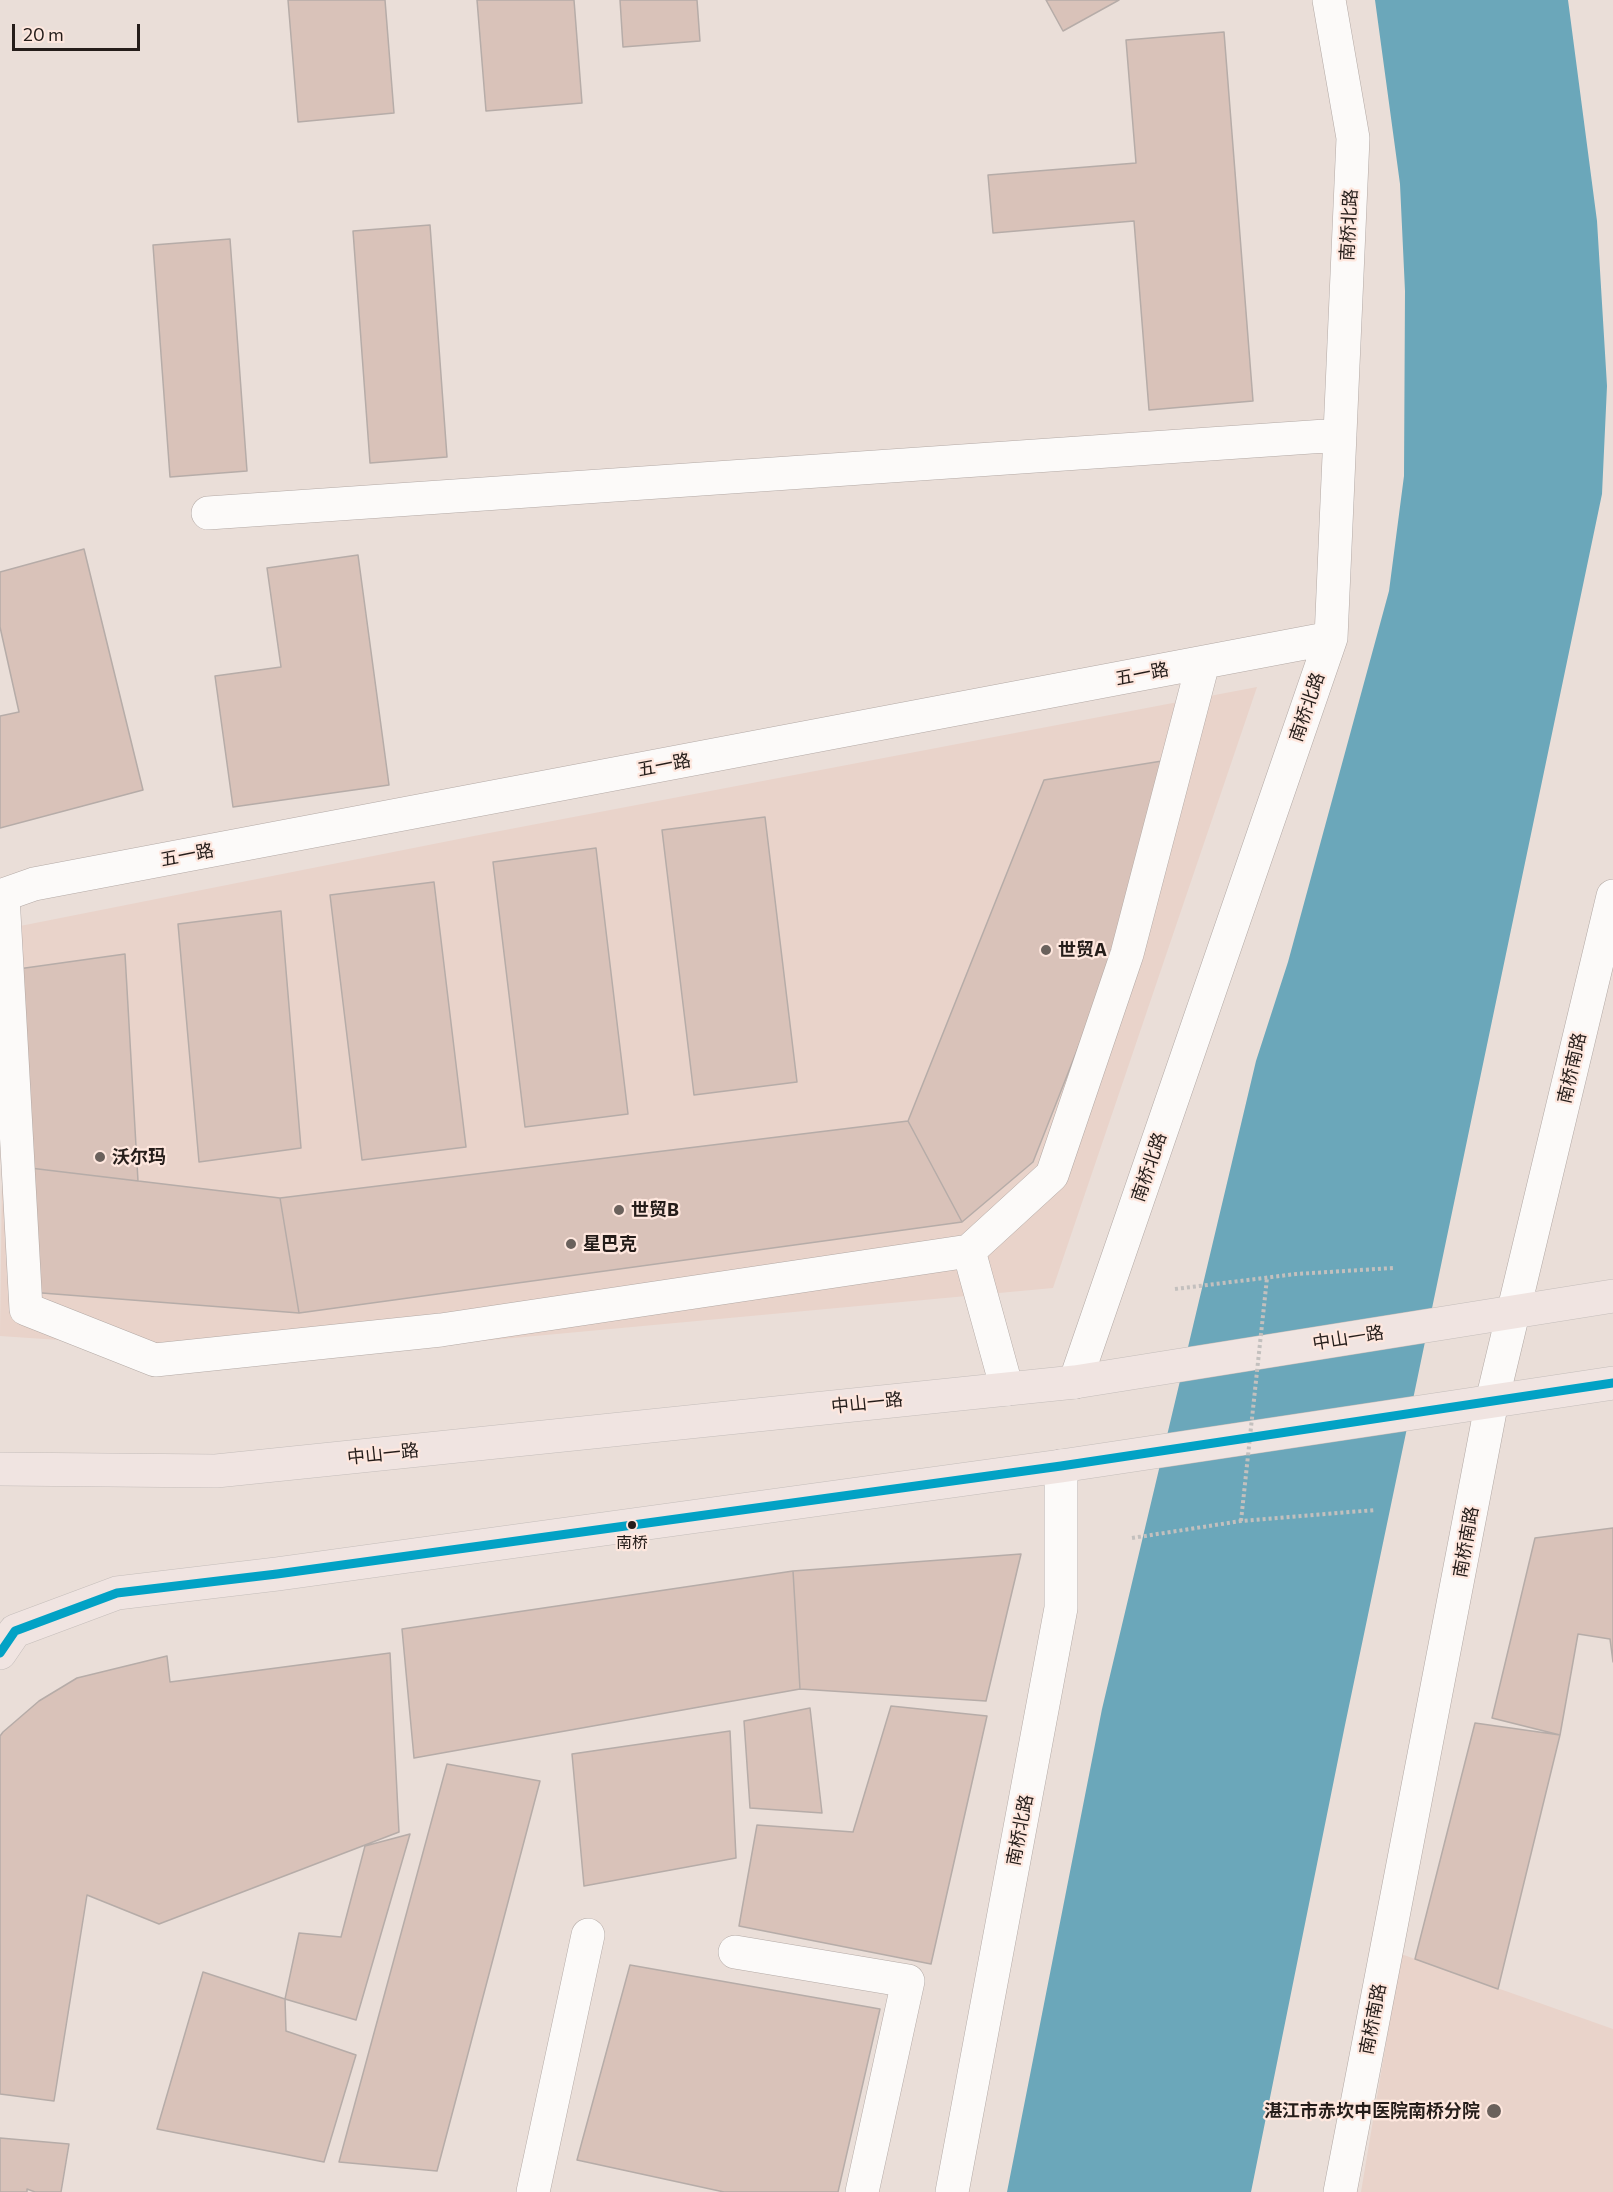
<!DOCTYPE html>
<meta charset="utf-8">
<style>
body{margin:0}
#map{position:relative;width:1613px;height:2192px;overflow:hidden;background:#eaded8;font-family:Commissioner,sans-serif}
canvas{display:block}
.scale{position:absolute;left:12px;top:24px;width:128px;height:27px;box-sizing:border-box;border:3px solid #251d1a;border-top:0;padding-left:8px;font-size:18px;line-height:21px;white-space:nowrap;color:#251d1a;-webkit-text-stroke:4px #fee7de;paint-order:stroke}
</style>
<div id="map">
<canvas width="1613" height="2192"></canvas>
<div class="scale">20 m</div>
</div>
<script>
const g = document.querySelector('canvas').getContext('2d');
g.lineJoin = 'round';
function fillPath(path, color) { g.fillStyle = color; g.fill(path, 'evenodd'); }
function strokePath(path, color, width, dash) { g.strokeStyle = color; g.lineWidth = width; g.lineCap = dash ? 'butt' : 'round'; g.setLineDash(dash || []); g.stroke(path); }
function drawText(font, color, halo, rows, align = 'center') {
  g.font = font + ' Commissioner,"Noto Sans SC",sans-serif'; g.lineWidth = 4.5; g.setLineDash([]); g.textBaseline = 'middle'; g.strokeStyle = halo; g.fillStyle = color; for (const [text, x, y, turn = 0] of rows) {
    g.save(); g.translate(x, y); g.rotate((+turn || 0) * Math.PI / 180); g.textAlign = isNaN(turn) ? turn : align; if (halo) g.strokeText(text, 0, 0); g.fillText(text, 0, 0); g.restore();
  }
}
fillPath(new Path2D(`
 M 1257,687 L 1053,1288 L 308,1357 L 0,1336 L 5,929 L 484,834 Z
 M 1401,1954 L 1613,2029 L 1613,2192 L 1361,2192 Z`), '#e9d3ca');
fillPath(new Path2D(`
 M 1375,0 L 1568,0 L 1597,221 L 1607,386 L 1602,494 L 1345,1725 L 1251,2192 L 1007,2192 L 1102,1709 L 1256,1061 L 1288,962 L 1389,591 L 1404,476 L 1405,291 L 1400,184 Z`), '#6ba7ba');
const building = new Path2D(`
 M 288,0 L 385,0 L 394,113 L 298,122 Z
 M 477,0 L 574,0 L 582,103 L 486,111 Z
 M 620,0 L 697,0 L 700,41 L 623,47 Z
 M 1046,0 L 1119,0 L 1063,31 Z
 M 1224,32 L 1253,401 L 1149,410 L 1134,221 L 993,233 L 988,175 L 1136,163 L 1126,40 Z
 M 430,225 L 447,457 L 370,463 L 353,231 Z
 M 230,239 L 247,471 L 170,477 L 153,245 Z
 M 84,549 L 143,790 L 0,828 L 0,716 L 19,712 L 0,627 L 0,572 Z
 M 358,555 L 389,785 L 233,807 L 215,676 L 281,667 L 267,568 Z
 M 1193,756 L 1033,1162 L 962,1222 L 908,1121 L 1044,780 Z
 M 765,817 L 797,1082 L 694,1095 L 662,830 Z
 M 596,848 L 628,1114 L 525,1127 L 493,862 Z
 M 434,882 L 466,1147 L 362,1160 L 330,895 Z
 M 281,911 L 301,1148 L 199,1162 L 178,924 Z
 M 125,954 L 138,1181 L 30,1168 L 18,969 Z
 M 908,1121 L 962,1222 L 299,1313 L 280,1198 Z
 M 30,1168 L 280,1198 L 299,1313 L 29,1292 Z
 M 1613,1528 L 1613,1662 L 1610,1639 L 1578,1634 L 1560,1735 L 1492,1718 L 1535,1538 Z
 M 1021,1554 L 986,1701 L 800,1689 L 793,1571 Z
 M 793,1571 L 800,1689 L 414,1758 L 402,1629 Z
 M 390,1653 L 399,1832 L 159,1924 L 87,1895 L 54,2101 L 0,2094 L 0,1736 L 3,1732 L 39,1701 L 77,1678 L 167,1656 L 170,1682 Z
 M 891,1706 L 987,1716 L 931,1964 L 739,1926 L 757,1825 L 853,1832 Z
 M 810,1708 L 822,1813 L 750,1808 L 744,1721 Z
 M 1475,1723 L 1560,1735 L 1498,1989 L 1415,1959 Z
 M 730,1731 L 736,1858 L 584,1886 L 572,1754 Z
 M 447,1764 L 540,1781 L 437,2171 L 339,2162 Z
 M 410,1834 L 356,2020 L 285,1999 L 299,1933 L 341,1937 L 365,1846 Z
 M 630,1965 L 880,2009 L 838,2192 L 724,2192 L 577,2160 Z
 M 203,1972 L 285,1999 L 286,2031 L 356,2055 L 324,2162 L 157,2129 Z
 M 0,2138 L 69,2144 L 61,2192 L 35,2192 L 27,2189 L 27,2192 L 0,2192 Z`);
fillPath(building, '#d9c2b9');
strokePath(building, '#b6aca8', 1.5);
const minor = new Path2D(`
 M 208,513 L 1340,435
 M 0,896 L 34,884 L 1331,638
 M 3,896 L 26,1309 L 155,1360 L 441,1330 L 969,1251 L 1007,1389
 M 969,1251 L 1052,1175 L 1127,954 L 1203,663
 M 1075,1382 L 1331,638 L 1353,138 L 1329,0
 M 735,1952 L 908,1981 L 862,2192
 M 533,2192 L 588,1935
 M 952,2192 L 1061,1608 L 1061,1466
 M 1340,2192 L 1492,1401 L 1613,896`);
const major = new Path2D(`
 M 0,1469 L 216,1471 L 1075,1382 L 1613,1296
 M 0,1653 L 15,1631 L 117,1593 L 277,1574 L 1061,1466 L 1613,1383`);
strokePath(minor, '#b3a9a5', 34);
strokePath(major, '#c4bdba', 34);
strokePath(new Path2D(`
 M 1175,1289 L 1296,1274 L 1393,1268
 M 1132,1538 L 1241,1521 L 1375,1510`), '#c3c0be', 4, [3, 3]);
strokePath(minor, '#fcfaf9', 33);
strokePath(major, '#f0e4e1', 33);
strokePath(new Path2D(`
 M 1241,1521 L 1267,1278`), '#c3c0be', 4, [3, 3]);
strokePath(new Path2D(`
 M 0,1653 L 15,1631 L 117,1593 L 277,1574 L 1061,1466 L 1613,1383`), '#02a2c5', 9);
for (const [x, y, r, color] of [
 [1046,950,6,"#6a615c"],
 [100,1157,6,"#6a615c"],
 [619,1210,6,"#6a615c"],
 [571,1244,6,"#6a615c"],
 [632,1525,5,"#251d1a"],
 [1494,2111,8,"#6a615c"]
]) { const dot = new Path2D(); dot.arc(x, y, r, 0, 2 * Math.PI); g.fillStyle = color; g.fill(dot); strokePath(dot, '#fee7de', 2); }
drawText('16px', '#251d1a', '#fee7de', [
 ["南桥",632,1543]
]);
drawText('18px', '#251d1a', '#fee7de', [
 ["南桥北路",1349,225,-87],
 ["五一路",1142,674,-11],
 ["南桥北路",1307,707,-71],
 ["五一路",664,765,-11],
 ["五一路",187,855,-11],
 ["南桥南路",1572,1068,-77],
 ["南桥北路",1149,1167,-71],
 ["中山一路",1348,1338,-9],
 ["中山一路",867,1403,-6],
 ["中山一路",383,1454,-6],
 ["南桥南路",1466,1542,-80],
 ["南桥北路",1020,1830,-79],
 ["南桥南路",1373,2019,-79]
]);
drawText('bold 18px', '#251d1a', '#fee7de', [
 ["世贸A",1058,950],
 ["沃尔玛",112,1157],
 ["世贸B",631,1210],
 ["星巴克",583,1244],
 ["湛江市赤坎中医院南桥分院",1480,2111,"right"]
], 'left');
</script>
